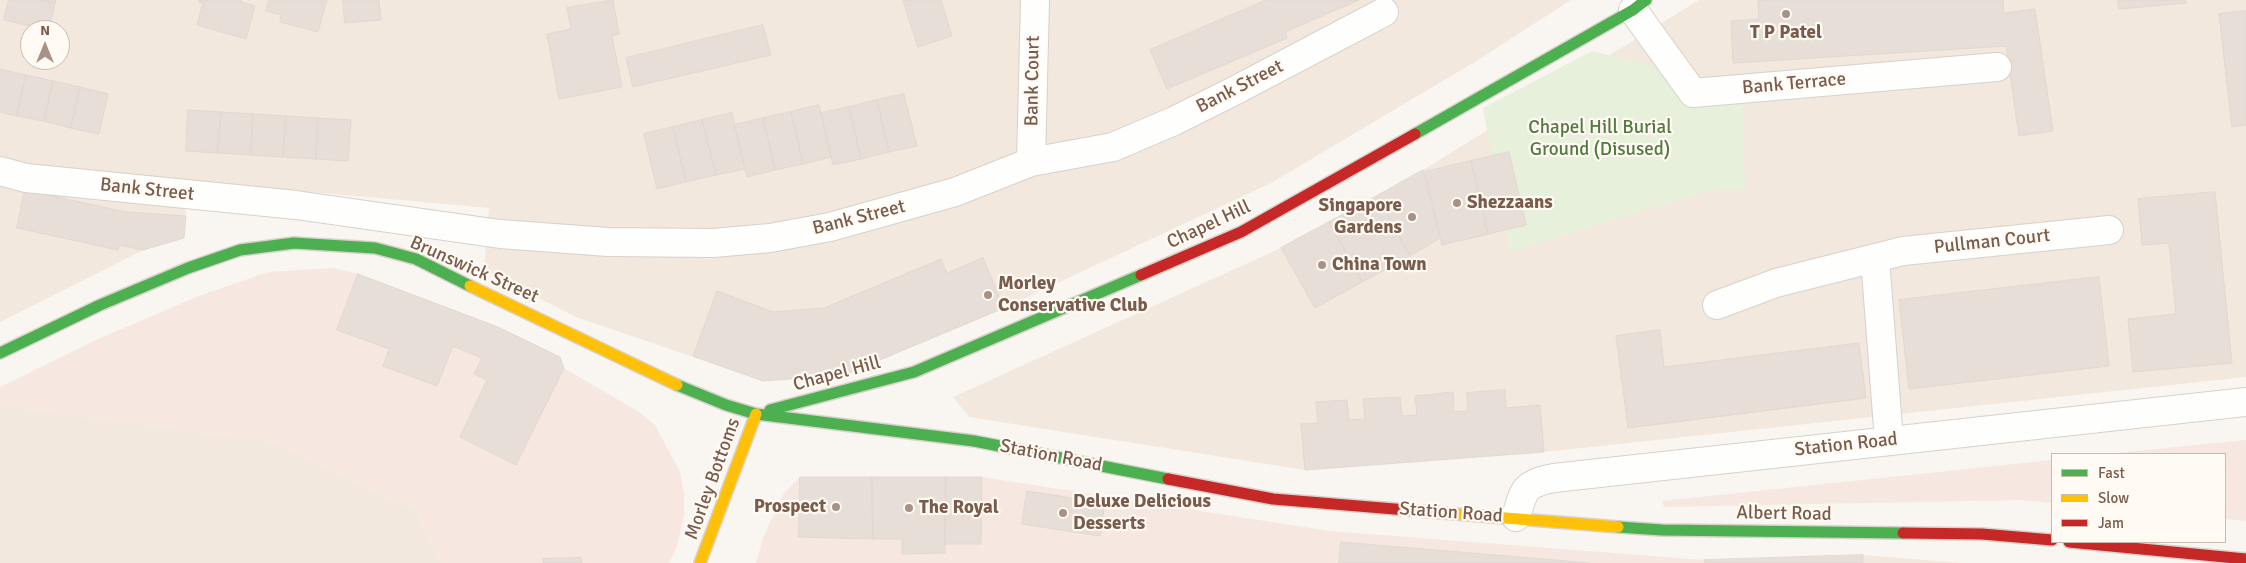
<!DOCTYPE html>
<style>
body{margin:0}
#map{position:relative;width:2246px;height:563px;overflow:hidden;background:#f9f5f0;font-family:Signika,sans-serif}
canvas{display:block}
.legend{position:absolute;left:2051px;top:453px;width:175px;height:90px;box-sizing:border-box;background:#fffaf3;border:1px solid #cabbb1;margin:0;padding:6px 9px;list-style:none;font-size:15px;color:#7a5c4d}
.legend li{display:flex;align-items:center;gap:10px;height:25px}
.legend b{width:25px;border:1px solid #cabbb1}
.north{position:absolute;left:20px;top:20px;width:50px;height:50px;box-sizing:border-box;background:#fffaf3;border:1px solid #cabbb1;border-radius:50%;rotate:0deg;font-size:14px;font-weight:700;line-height:20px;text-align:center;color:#7a5c4d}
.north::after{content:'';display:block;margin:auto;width:18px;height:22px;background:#a69286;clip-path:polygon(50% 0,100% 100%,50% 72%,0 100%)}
</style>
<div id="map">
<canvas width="2246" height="563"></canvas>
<ul class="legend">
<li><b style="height:6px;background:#4caf50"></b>Fast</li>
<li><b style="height:6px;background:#ffc107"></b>Slow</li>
<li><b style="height:6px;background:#c62828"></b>Jam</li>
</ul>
<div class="north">N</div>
</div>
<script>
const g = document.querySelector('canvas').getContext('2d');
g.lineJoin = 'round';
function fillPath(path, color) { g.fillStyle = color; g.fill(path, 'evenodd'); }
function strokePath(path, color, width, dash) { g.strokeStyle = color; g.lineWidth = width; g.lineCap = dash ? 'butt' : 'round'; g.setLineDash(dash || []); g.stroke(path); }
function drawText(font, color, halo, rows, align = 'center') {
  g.font = font + ' Signika,sans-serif'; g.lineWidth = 4.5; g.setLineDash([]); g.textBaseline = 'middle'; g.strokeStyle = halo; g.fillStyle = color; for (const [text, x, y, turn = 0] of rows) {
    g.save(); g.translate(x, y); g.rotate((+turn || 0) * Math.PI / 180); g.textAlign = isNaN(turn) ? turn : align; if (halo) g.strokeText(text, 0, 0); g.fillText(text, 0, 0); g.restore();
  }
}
fillPath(new Path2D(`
 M 0,0 L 1571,0 L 1478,60 L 1271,183 L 1004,308 L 844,375 L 763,381 L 576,317 L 484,270 L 489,208 L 188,181 L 184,238 L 143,250 L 0,322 ZM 30,30 L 60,30 L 60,60 L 30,60 Z
 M 1699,0 L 2246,0 L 2246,377 L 1544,452 L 1305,470 L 969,417 L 953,397 L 1281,248 L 1423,170 Z
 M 0,405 L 273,442 L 416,510 L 441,563 L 0,563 Z
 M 1863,555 L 1962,563 L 1863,563 Z`), '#f2e8de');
fillPath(new Path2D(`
 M 333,268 L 358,274 L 498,327 L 560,357 L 564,368 L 639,412 L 655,425 L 680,472 L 684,494 L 684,515 L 677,546 L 669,563 L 441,563 L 416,510 L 273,442 L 0,405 L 0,387 L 96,340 L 196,297 L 268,272 Z
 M 2246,440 L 2246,521 L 2225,519 L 2225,454 L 2107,454 Z
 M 2052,460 L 2052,503 L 2023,500 L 1664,507 L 1662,501 Z
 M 800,477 L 982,477 L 1330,531 L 1704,560 L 1863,555 L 1863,563 L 756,563 L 763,538 L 784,493 Z`), '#f6e8e1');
fillPath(new Path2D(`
 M 1592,51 L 1742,87 L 1745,189 L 1711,190 L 1510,252 L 1483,108 Z`), '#e7f0db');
const building = new Path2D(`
 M 9,0 L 41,0 L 55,3 L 49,30 L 4,20 Z
 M 41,0 L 56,0 L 55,3 Z
 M 200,0 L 242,0 L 241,2 L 255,6 L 246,39 L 197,25 L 203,3 L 199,2 Z
 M 269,0 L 327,0 L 318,32 L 280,22 L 281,15 L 266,11 Z
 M 343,0 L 379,0 L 381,20 L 345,23 Z
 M 613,0 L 619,34 L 612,36 L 622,87 L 559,99 L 547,34 L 571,29 L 567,8 Z
 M 903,0 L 941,0 L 952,36 L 918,47 Z
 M 1266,0 L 1359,0 L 1285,32 L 1287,38 L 1167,89 L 1150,50 Z
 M 1781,0 L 2003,0 L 2004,13 L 2035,9 L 2053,131 L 2019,136 L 2006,46 L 1733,63 L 1731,21 L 1759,19 L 1758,1 Z
 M 2118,0 L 2186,0 L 2186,3 L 2119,9 Z
 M 2246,11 L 2246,125 L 2232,127 L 2219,14 Z
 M 763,25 L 771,55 L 633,87 L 626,58 Z
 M 0,69 L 26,75 L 17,116 L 0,112 Z
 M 26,75 L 53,81 L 44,121 L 17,116 Z
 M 53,81 L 80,87 L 71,128 L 44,121 Z
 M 80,87 L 108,94 L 99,134 L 71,128 Z
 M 904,94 L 917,146 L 889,152 L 877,100 Z
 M 877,100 L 889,152 L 861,159 L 849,107 Z
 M 819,105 L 831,157 L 803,164 L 791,112 Z
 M 849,107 L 861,159 L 833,165 L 821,113 Z
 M 188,110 L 221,112 L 218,153 L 186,151 Z
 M 221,112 L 253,114 L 251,155 L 218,153 Z
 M 791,112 L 803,164 L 775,170 L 763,118 Z
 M 732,113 L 745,169 L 716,175 L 702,120 Z
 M 253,114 L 286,116 L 283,157 L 251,155 Z
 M 286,116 L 318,118 L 316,159 L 283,157 Z
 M 318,118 L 351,120 L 348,161 L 316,159 Z
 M 763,118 L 775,170 L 747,177 L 734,125 Z
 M 702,120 L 716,175 L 686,182 L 673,127 Z
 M 673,127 L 686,182 L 657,189 L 644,134 Z
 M 1509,152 L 1526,225 L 1488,234 L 1471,161 Z
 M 1471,161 L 1488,234 L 1442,245 L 1425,172 Z
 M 1423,170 L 1440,238 L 1410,256 L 1377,196 Z
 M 25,190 L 126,212 L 186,216 L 184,238 L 143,250 L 119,245 L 118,250 L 17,228 Z
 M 2215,192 L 2232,363 L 2133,372 L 2128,319 L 2176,314 L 2169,243 L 2142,245 L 2138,199 Z
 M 1377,196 L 1410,256 L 1362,282 L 1329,222 Z
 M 1329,222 L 1362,282 L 1315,308 L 1281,248 Z
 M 983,258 L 1004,308 L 844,375 L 763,381 L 693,356 L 717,291 L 773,312 L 824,308 L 941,259 L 947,273 Z
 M 358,274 L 498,327 L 560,357 L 564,368 L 516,465 L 460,437 L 487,380 L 474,374 L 482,358 L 453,346 L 437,386 L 383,366 L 389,349 L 337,330 Z
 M 2099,277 L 2109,366 L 1909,389 L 1899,300 Z
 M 1660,330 L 1664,367 L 1859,343 L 1866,398 L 1628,428 L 1616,336 Z
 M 1505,390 L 1506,408 L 1540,405 L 1544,452 L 1305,470 L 1301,424 L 1318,423 L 1316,402 L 1347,400 L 1349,420 L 1365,419 L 1363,399 L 1400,397 L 1402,416 L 1417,415 L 1415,396 L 1453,392 L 1454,412 L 1468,411 L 1467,393 Z
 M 800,477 L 872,477 L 873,539 L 799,537 Z
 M 872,477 L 946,477 L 945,553 L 902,554 L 902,539 L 873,539 Z
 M 946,477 L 982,477 L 981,544 L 945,544 Z
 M 1027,491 L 1105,503 L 1100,536 L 1022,524 Z
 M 1341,542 L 1590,563 L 1339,563 Z
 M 1863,555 L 1863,563 L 1705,563 L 1704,560 Z
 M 581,558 L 582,563 L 543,563 L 543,559 Z`);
fillPath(building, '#e6ded7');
strokePath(building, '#e2d8d2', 1);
const street = new Path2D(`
 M 1633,10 L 1693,93 L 1997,67
 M 1031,162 L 1035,0
 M 0,171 L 26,178 L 296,205 L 500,234 L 608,242 L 713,243 L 770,238 L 830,227 L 955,192 L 1031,162 L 1113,147 L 1174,121 L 1234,91 L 1384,12
 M 1875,258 L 1889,441
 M 1717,305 L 1776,283 L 1903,251 L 2109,230
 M 1516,517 C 1524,489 1524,484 1554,478 L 2246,402`);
const fast = new Path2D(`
 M 1415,134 L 1633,10 L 1646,0
 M 0,353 L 100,305 L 188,268 L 240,250 L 294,243 L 375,248 L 416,259 L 470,286
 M 677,385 L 726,405 L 756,414 L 974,441 L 1168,479
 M 770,410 L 914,372 L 1141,275
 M 1618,527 L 1662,530 L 1903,533`);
const slow = new Path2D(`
 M 470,286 L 677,385
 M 1431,512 L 1618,527
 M 700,563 L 756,414`);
const jam = new Path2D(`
 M 1141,275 L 1241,232 L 1415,134
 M 1168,479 L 1273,499 L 1431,512
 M 1903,533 L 1982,534 L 2052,540
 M 2069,542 L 2246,559`);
strokePath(street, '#d7d1cb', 30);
strokePath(fast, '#d9d2cb', 14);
strokePath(slow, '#d9d2cb', 14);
strokePath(jam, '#d9d2cb', 14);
strokePath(street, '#fefefd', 28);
strokePath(fast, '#4caf50', 11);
strokePath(slow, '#ffc107', 11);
strokePath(jam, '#c62828', 11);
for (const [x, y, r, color] of [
 [1786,14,5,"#a69286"],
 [1457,203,5,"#a69286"],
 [1412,217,5,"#a69286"],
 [1322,265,5,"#a69286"],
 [988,295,5,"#a69286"],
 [836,507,5,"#a69286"],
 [909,508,5,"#a69286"],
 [1063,513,5,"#a69286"]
]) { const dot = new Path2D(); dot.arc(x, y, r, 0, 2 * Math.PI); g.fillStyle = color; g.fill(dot); strokePath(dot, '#fffaf3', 2); }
drawText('bold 19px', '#7a5c4d', '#fffaf3', [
 ["T P Patel",1786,33,"center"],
 ["Shezzaans",1467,203],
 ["Singapore",1402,206,"right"],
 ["Gardens",1402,228,"right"],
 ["China Town",1332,265],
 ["Morley",998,284],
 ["Conservative Club",998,306],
 ["Deluxe Delicious",1073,502],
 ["Desserts",1073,524],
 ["Prospect",826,507,"right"],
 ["The Royal",919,508]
], 'left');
drawText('19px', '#7a5c4d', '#fffaf3', [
 ["Bank Court",1033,81,-89],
 ["Bank Terrace",1794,84,-5],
 ["Bank Street",1240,87,-27],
 ["Bank Street",147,190,6],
 ["Bank Street",859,218,-14],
 ["Chapel Hill",1209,225,-25],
 ["Pullman Court",1992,242,-6],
 ["Brunswick Street",474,270,24],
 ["Chapel Hill",837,374,-15],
 ["Station Road",1846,445,-6],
 ["Station Road",1051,456,11],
 ["Morley Bottoms",713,479,-70],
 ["Station Road",1451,513,4],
 ["Albert Road",1784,514,1]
]);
drawText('19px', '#537a41', '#fffaf3', [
 ["Chapel Hill Burial",1600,128],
 ["Ground (Disused)",1600,150]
]);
</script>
